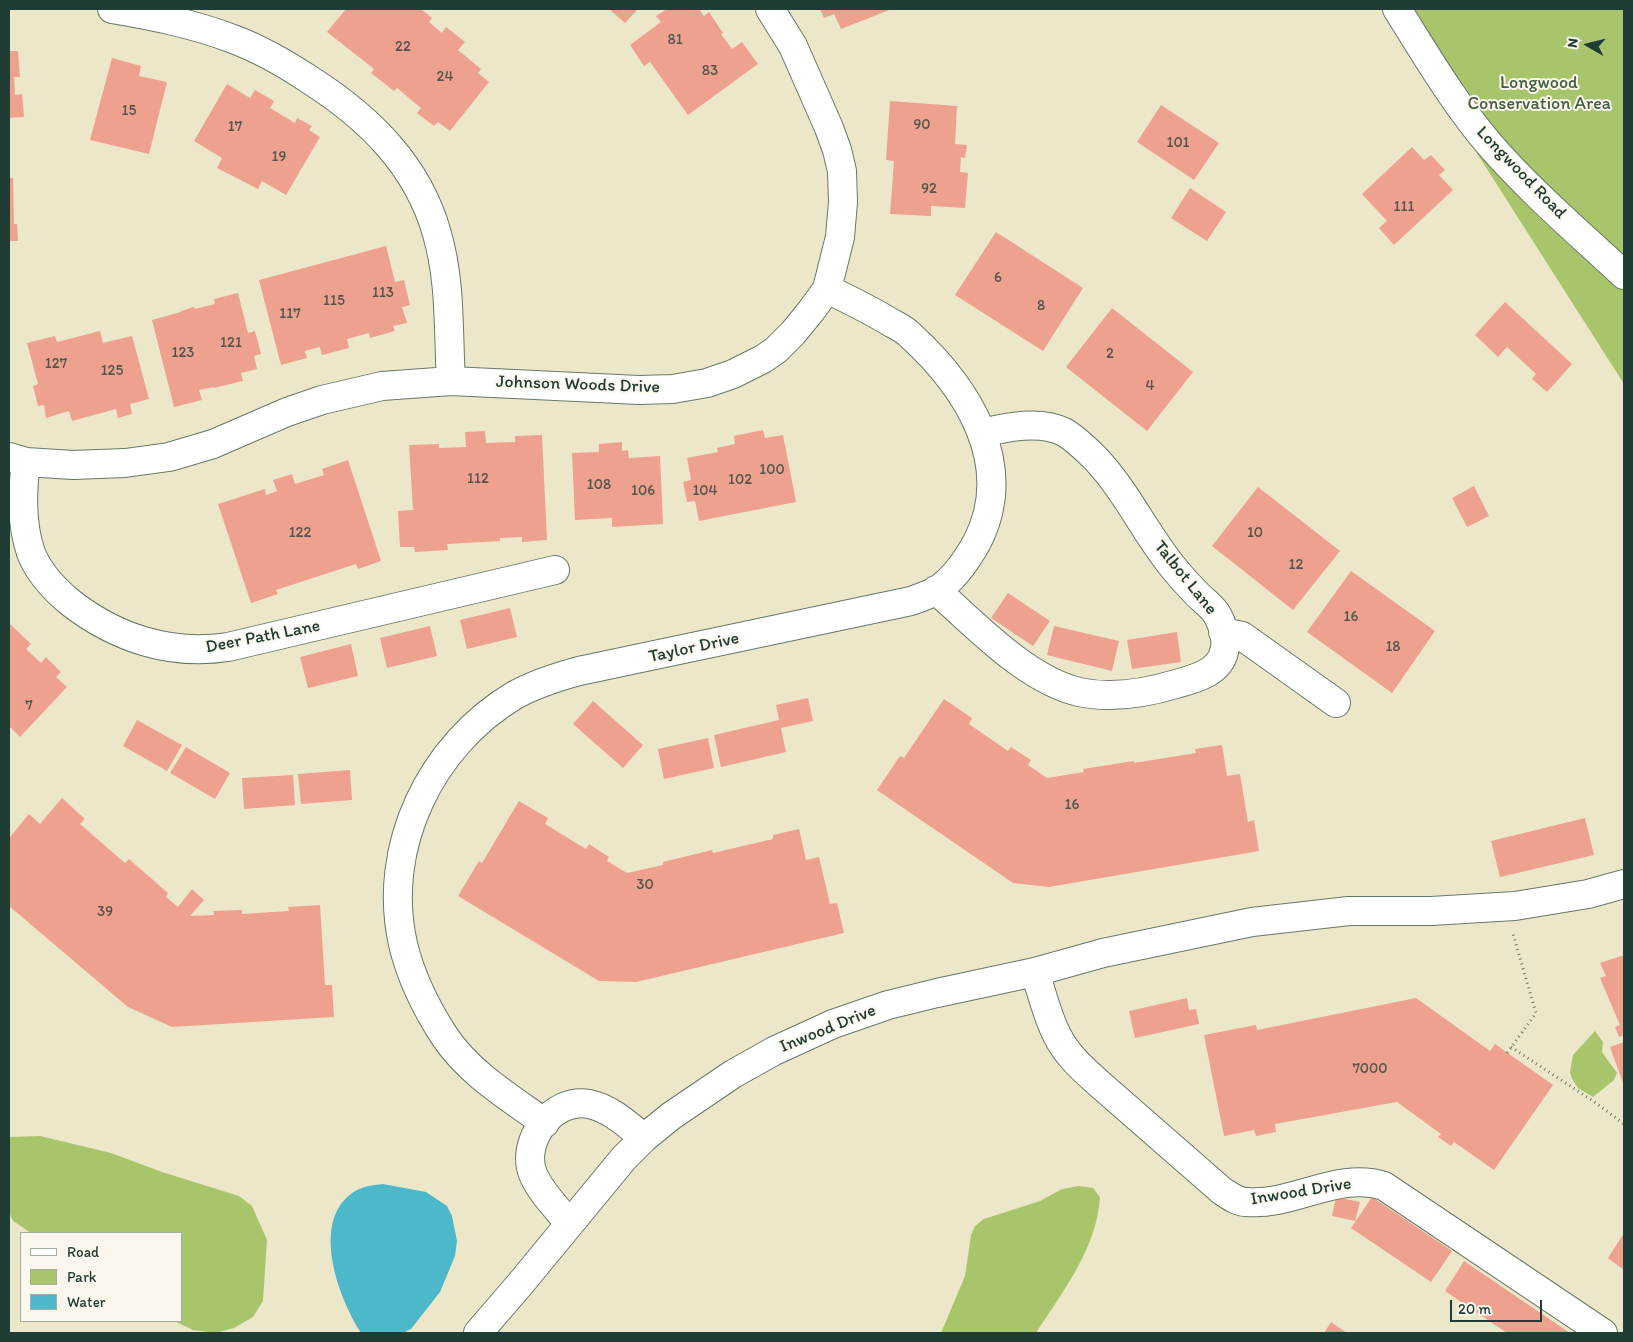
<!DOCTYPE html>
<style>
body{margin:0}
#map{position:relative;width:1633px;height:1342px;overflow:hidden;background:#ede7ca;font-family:Itim,sans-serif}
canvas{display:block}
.frame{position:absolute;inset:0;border:10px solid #1f3d34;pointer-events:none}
.legend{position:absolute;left:20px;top:1232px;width:162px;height:90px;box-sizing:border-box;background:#fbf7ec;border:1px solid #a3ada2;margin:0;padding:6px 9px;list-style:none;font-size:15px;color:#1f3d34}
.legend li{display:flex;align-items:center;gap:10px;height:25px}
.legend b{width:25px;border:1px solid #a3ada2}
.north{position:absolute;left:1563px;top:20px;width:50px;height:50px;-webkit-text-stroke:4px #fbf7ec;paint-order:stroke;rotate:278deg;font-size:14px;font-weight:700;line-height:20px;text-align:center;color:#1f3d34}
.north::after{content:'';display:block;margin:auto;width:18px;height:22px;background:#1f3d34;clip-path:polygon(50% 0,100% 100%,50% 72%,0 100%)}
.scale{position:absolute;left:1450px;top:1300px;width:92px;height:22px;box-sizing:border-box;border:2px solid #1f3d34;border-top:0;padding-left:6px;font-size:15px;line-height:18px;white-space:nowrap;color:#1f3d34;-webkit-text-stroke:4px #fbf7ec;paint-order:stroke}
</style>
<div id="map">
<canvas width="1633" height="1342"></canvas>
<div class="frame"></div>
<ul class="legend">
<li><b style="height:6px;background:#fff"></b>Road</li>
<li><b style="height:14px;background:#a9c56c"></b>Park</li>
<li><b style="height:14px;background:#4db8c9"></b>Water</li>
</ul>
<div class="north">N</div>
<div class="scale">20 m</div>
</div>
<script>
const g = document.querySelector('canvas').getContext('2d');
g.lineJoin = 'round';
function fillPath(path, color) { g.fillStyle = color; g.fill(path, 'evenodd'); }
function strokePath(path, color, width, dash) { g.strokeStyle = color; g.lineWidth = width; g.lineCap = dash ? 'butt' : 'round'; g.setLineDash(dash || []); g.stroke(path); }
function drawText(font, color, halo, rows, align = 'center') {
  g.font = font + ' Itim,sans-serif'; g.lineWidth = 4; g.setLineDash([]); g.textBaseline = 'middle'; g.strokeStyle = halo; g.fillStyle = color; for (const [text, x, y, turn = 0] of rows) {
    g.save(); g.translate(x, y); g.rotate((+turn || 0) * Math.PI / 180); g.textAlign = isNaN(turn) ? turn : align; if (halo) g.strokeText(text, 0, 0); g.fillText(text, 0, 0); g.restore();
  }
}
fillPath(new Path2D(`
 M 1385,9 L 1624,9 L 1624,384 Z
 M 1595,1031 L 1603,1042 L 1602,1052 L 1617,1073 L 1614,1080 L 1593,1097 L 1578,1088 L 1572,1079 L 1570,1072 L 1573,1055 Z
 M 40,1136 L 111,1153 L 162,1172 L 239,1196 L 252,1206 L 267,1240 L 263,1301 L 253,1317 L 234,1328 L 215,1333 L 193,1330 L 174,1321 L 181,1321 L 181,1233 L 31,1233 L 13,1221 L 9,1212 L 9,1137 Z
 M 1079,1186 L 1093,1188 L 1100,1197 C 1097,1248 1063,1291 1036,1333 L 941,1333 L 965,1276 L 971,1235 L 975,1226 L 984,1219 L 1040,1201 L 1062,1189 Z`), '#a9c56c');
fillPath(new Path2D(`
 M 383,1184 L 426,1192 L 447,1206 L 452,1216 L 457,1241 L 455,1256 L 440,1292 L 411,1329 L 403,1333 L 361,1333 C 338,1298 308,1217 357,1190 C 365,1186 374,1185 383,1184 Z`), '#4db8c9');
fillPath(new Path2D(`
 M 346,9 L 421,9 L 432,18 L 429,22 L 442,33 L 446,27 L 465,42 L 458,50 L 481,69 L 478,73 L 489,82 L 450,131 L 438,122 L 434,126 L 417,113 L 421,108 L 397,88 L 394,91 L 371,73 L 374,69 L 327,32 Z
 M 609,9 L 638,9 L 625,23 Z
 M 667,9 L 699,9 L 704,16 L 709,12 L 723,33 L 721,34 L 732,49 L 742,42 L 758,64 L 688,115 L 650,62 L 644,66 L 630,45 L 661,22 L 656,16 Z
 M 820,9 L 892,9 L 841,29 L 834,14 L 824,18 Z
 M 9,51 L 18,51 L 20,77 L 14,77 L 15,95 L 22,94 L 24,117 L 9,118 Z
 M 112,58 L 141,66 L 139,76 L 167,82 L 149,154 L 90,140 Z
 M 227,84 L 250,98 L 255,90 L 274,101 L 270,108 L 295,123 L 297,118 L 312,126 L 309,130 L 320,137 L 286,195 L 262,181 L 258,189 L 217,168 L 222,158 L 194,141 Z
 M 890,101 L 957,106 L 955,144 L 967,145 L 965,158 L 961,157 L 960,172 L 968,173 L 965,208 L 931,206 L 931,216 L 890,214 L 894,161 L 886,160 Z
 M 1161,105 L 1219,143 L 1194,180 L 1137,142 Z
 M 1412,147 L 1424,160 L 1431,155 L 1445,170 L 1439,175 L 1453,190 L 1394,245 L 1379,228 L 1387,221 L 1362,194 Z
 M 9,178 L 13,178 L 14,224 L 17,224 L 18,241 L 9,241 Z
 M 1190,188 L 1226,212 L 1207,241 L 1171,218 Z
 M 996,232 L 1083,288 L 1043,351 L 955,295 Z
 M 386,246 L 395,282 L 404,280 L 410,305 L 402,307 L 407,323 L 393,326 L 395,331 L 370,338 L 369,333 L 347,339 L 349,348 L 322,355 L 320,347 L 305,351 L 307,358 L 281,365 L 259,280 Z
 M 238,293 L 248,333 L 255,331 L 261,354 L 254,356 L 257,369 L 241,373 L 243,381 L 214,388 L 214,387 L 199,390 L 202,400 L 174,407 L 152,320 L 181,312 L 181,311 L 194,307 L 195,309 L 215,304 L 214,299 Z
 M 1505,302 L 1572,364 L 1547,392 L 1532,379 L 1536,374 L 1507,347 L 1498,357 L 1475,335 Z
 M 1112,308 L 1193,372 L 1147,431 L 1066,367 Z
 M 100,331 L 103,343 L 132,336 L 149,399 L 130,404 L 132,414 L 118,418 L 116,409 L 72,421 L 69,411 L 46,418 L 44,405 L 38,406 L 33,386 L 38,384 L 27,343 L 55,336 L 57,342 Z
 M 763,430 L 765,438 L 783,435 L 796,502 L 699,521 L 695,501 L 687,502 L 683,482 L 691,480 L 687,458 L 718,452 L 717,448 L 735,444 L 734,436 Z
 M 485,431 L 486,443 L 515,442 L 515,436 L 542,435 L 547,540 L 522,542 L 522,537 L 500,538 L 500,541 L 447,544 L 448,550 L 415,552 L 414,547 L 400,547 L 398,511 L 413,510 L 409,445 L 439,444 L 439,448 L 466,447 L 465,432 Z
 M 622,442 L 622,451 L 628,450 L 629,458 L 660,456 L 663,524 L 612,527 L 612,518 L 575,520 L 572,453 L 599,452 L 599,444 Z
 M 348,460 L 381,561 L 358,569 L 356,564 L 276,590 L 278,594 L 251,603 L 218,504 L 265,489 L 266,495 L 277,491 L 273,480 L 292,474 L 295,484 L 324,475 L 322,469 Z
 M 1474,486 L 1489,516 L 1467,527 L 1452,498 Z
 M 1258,487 L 1340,551 L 1293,610 L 1212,546 Z
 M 1351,571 L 1435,631 L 1392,693 L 1307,632 Z
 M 1008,593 L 1050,621 L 1033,646 L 991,618 Z
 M 510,608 L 517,637 L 467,649 L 460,620 Z
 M 10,624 L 31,644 L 26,649 L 41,663 L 46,657 L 61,672 L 56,677 L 67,687 L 20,737 L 9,726 L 9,625 Z
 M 430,626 L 437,656 L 387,668 L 380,638 Z
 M 1054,626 L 1119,641 L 1112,671 L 1047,655 Z
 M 1177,632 L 1181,662 L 1132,669 L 1127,640 Z
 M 351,644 L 358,676 L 308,688 L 300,657 Z
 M 808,698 L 813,721 L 781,728 L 786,752 L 721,767 L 714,735 L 779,720 L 776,705 Z
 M 944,699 L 972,718 L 969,724 L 1008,751 L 1011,747 L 1031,760 L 1028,765 L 1047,778 L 1084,772 L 1083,769 L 1134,761 L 1134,763 L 1196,753 L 1195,749 L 1222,745 L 1227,776 L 1240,774 L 1248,822 L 1254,820 L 1259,851 L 1049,887 L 1013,883 L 877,790 L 900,756 L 904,758 Z
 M 593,701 L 643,745 L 623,768 L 573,724 Z
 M 137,720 L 182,745 L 167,771 L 123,746 Z
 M 708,738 L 714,768 L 664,779 L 658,749 Z
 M 186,747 L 230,773 L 215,799 L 170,773 Z
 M 350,770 L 352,800 L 301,804 L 298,774 Z
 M 293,775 L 295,805 L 244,809 L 242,778 Z
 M 62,798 L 85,819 L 80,824 L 125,863 L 129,859 L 168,893 L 166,897 L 178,907 L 192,889 L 204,900 L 190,916 L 214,915 L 213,911 L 242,910 L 242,914 L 289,911 L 288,907 L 320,905 L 325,985 L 332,985 L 334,1017 L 172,1027 L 128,1007 L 9,906 L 9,838 L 29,814 L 40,824 Z
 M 519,801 L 548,818 L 545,824 L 586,849 L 589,844 L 609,857 L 607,861 L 627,873 L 663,865 L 663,862 L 712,850 L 713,853 L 773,839 L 773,835 L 799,829 L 806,860 L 819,857 L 830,904 L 837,903 L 844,933 L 636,982 L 599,981 L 458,896 L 479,861 L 482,863 Z
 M 1585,818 L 1594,855 L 1500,877 L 1491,841 Z
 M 1624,955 L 1624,1035 L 1619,1037 L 1615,1027 L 1620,1025 L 1600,978 L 1606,976 L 1600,963 Z
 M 1187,998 L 1189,1010 L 1196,1009 L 1199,1024 L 1135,1038 L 1129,1011 Z
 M 1416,998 L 1490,1051 L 1495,1044 L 1553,1085 L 1494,1170 L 1454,1142 L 1451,1146 L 1438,1137 L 1441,1134 L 1397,1102 L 1275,1124 L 1276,1132 L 1256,1136 L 1254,1130 L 1224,1136 L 1204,1035 L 1256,1025 L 1257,1030 Z
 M 1624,1042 L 1624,1082 L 1623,1083 L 1610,1047 Z
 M 1336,1197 L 1360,1202 L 1355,1221 L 1332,1216 Z
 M 1372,1197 L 1452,1251 L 1431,1282 L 1351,1228 Z
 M 1624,1233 L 1624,1270 L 1608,1258 Z
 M 1464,1261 L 1570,1333 L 1507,1333 L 1445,1291 Z
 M 1331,1322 L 1347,1333 L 1324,1333 Z`), '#eea18f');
const minor = new Path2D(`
 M 112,9 C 153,16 194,24 233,39 C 260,49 286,64 310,80 C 368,117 418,165 437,234 C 451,282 448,331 451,381
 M 1397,9 C 1426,55 1454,103 1490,145 C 1530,191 1579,233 1624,275
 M 9,457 L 26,462 L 73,465 L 125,463 L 169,457 L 213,444 L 287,412 L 322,400 L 382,386 L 451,381 L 639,390 L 673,389 L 707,383 L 733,374 L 763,359 L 776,350 L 793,333 L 811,311 L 827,289 L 840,237 L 843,202 L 842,171 L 837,150 L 829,128 L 793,46 L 770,9
 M 26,462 C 22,493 21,523 31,553 C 39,573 55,590 71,603 C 116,638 171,656 228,647 L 555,570
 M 936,590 C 975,625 1027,680 1079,692 C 1111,699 1146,693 1176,684 C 1194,679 1219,673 1224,652 C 1228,641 1222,622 1216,613 C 1211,606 1203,600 1197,594 C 1188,585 1180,576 1172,566 C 1144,531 1126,491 1096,459 C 1086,449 1076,439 1064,432 C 1040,420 1007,427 982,433
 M 1223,632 L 1242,636 L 1336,703
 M 1035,972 C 1042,993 1047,1016 1057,1035 C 1067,1056 1086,1072 1103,1087 L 1222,1191 C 1230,1196 1237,1202 1247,1202 C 1293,1206 1338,1171 1384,1186 L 1603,1333
 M 545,1123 C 509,1097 470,1074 445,1037 C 426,1008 411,978 403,944 C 381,847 431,745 515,695 C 535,684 557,677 579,671 L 911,601 C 919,598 928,595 936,591 C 953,580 967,560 977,542 C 1017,464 967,387 910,335 C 904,329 897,326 890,322 C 870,310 848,299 827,289
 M 569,1223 C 557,1208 541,1193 533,1174 C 520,1141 553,1097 589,1104 C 610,1108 628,1125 644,1138
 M 478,1333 L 521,1283 L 624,1158 L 644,1138 L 671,1116 L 733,1074 L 774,1051 L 833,1024 L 888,1005 L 937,993 L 1035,972 L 1103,953 L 1252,922 L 1349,911 L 1431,911 L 1515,906 L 1588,894 L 1624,884`);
strokePath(minor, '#677868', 30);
strokePath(new Path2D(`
 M 1511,1047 L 1596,1103 L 1624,1124
 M 1507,1053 L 1536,1013 L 1513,934`), '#677868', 3, [1, 4]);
strokePath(minor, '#fff', 28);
drawText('15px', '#53564b', null, [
 ["81",675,40],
 ["22",403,47],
 ["83",710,71],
 ["24",445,77],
 ["15",129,111],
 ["90",922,125],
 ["17",235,127],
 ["101",1178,143],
 ["19",279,157],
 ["92",929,189],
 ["111",1404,207],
 ["6",998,278],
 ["113",383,293],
 ["115",334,301],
 ["8",1041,306],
 ["117",290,314],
 ["121",231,343],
 ["123",183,353],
 ["2",1110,354],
 ["127",56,364],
 ["125",112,371],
 ["4",1150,386],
 ["100",772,470],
 ["112",478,479],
 ["102",740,480],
 ["108",599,485],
 ["106",643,491],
 ["104",705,491],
 ["122",300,533],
 ["10",1255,533],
 ["12",1296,565],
 ["16",1351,617],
 ["18",1393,647],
 ["7",29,706],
 ["16",1072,805],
 ["30",645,885],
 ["39",105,912],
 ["7000",1370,1069]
]);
drawText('18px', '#425f42', '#fbf7ec', [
 ["Longwood",1539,83],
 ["Conservation Area",1539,104]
]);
drawText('18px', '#1f3d34', '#fbf7ec', [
 ["Longwood Road",1521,173,46],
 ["Johnson Woods Drive",578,385,2],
 ["Talbot Lane",1185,578,51],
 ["Deer Path Lane",263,637,-11],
 ["Taylor Drive",694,648,-12],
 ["Inwood Drive",828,1029,-22],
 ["Inwood Drive",1301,1192,-9]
]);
</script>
